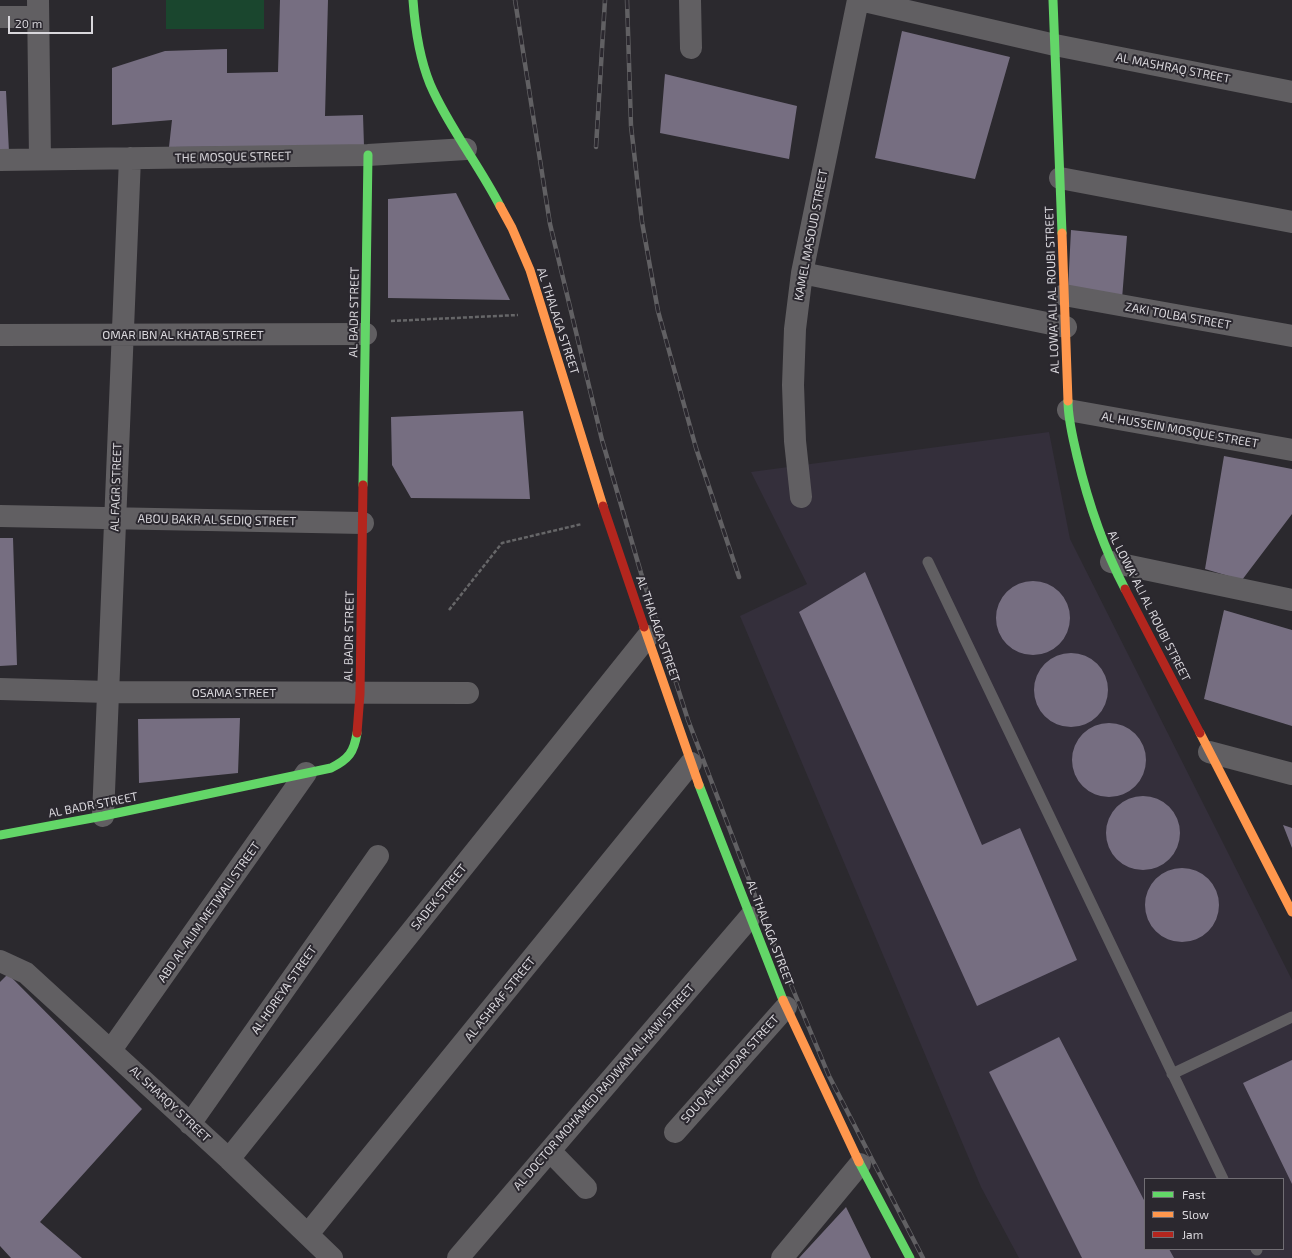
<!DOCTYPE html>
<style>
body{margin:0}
#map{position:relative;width:1292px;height:1258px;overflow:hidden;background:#2b292e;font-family:"Exo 2",sans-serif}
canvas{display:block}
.legend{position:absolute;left:1144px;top:1178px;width:140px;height:72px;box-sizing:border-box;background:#2b282f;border:1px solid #716e74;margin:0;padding:5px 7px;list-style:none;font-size:12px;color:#d9d7dc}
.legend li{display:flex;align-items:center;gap:8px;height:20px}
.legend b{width:20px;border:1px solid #716e74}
.scale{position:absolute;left:8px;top:16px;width:85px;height:18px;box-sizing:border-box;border:2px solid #d9d7dc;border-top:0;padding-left:5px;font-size:12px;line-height:14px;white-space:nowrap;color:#d9d7dc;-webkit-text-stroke:3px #2b282f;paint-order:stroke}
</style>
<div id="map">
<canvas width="1292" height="1258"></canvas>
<ul class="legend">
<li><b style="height:5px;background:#63d668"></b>Fast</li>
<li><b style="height:5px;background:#ff974d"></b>Slow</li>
<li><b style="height:5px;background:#b3261e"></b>Jam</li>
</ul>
<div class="scale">20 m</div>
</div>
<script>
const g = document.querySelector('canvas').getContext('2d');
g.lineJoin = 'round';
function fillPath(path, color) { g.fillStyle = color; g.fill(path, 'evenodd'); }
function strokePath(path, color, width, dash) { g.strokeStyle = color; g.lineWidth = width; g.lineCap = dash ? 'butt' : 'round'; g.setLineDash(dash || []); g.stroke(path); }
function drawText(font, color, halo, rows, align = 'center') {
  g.font = font + ' "Exo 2",sans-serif'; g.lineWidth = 4; g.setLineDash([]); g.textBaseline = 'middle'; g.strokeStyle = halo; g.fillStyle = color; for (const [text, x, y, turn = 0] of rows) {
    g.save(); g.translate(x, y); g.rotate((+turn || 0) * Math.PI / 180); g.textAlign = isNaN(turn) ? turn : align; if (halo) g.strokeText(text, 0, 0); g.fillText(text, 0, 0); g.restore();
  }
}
fillPath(new Path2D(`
 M 1049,432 L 1070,539 L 1292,980 L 1292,1258 L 1019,1258 L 981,1187 L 740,616 L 807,584 L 751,472 ZM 1145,1179 L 1283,1179 L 1283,1249 L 1145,1249 Z`), '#342f3b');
fillPath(new Path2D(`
 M 166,0 L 264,0 L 264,29 L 166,29 Z`), '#1a462e');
fillPath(new Path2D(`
 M 280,0 L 328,0 L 325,116 L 363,115 L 364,146 L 169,147 L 172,120 L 112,125 L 112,68 L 165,51 L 227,49 L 227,73 L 278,72 Z
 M 902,31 L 1010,57 L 975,179 L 875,158 Z
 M 665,74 L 797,106 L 789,159 L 660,133 Z
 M 0,91 L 6,91 L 9,152 L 0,151 Z
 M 456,193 L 510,300 L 388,298 L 388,199 Z
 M 1071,230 L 1127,236 L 1122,299 L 1068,289 Z
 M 523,411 L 530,499 L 411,498 L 392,465 L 391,417 Z
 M 1224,456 L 1292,469 L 1292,514 L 1242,580 L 1205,569 Z
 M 0,538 L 13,538 L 17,665 L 0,666 Z
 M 865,572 L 982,845 L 1020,828 L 1077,960 L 977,1006 L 799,612 Z
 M996 618a37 37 0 1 1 74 0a37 37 0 1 1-74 0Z
 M 1224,610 L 1292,630 L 1292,726 L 1204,699 Z
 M1034 690a37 37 0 1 1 74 0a37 37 0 1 1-74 0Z
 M 240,718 L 238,773 L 139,783 L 138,719 Z
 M1072 760a37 37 0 1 1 74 0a37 37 0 1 1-74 0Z
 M1106 833a37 37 0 1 1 74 0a37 37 0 1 1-74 0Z
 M 1283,825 L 1292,828 L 1292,848 Z
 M1145 905a37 37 0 1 1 74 0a37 37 0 1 1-74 0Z
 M 8,974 L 142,1109 L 40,1222 L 82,1258 L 11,1258 L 0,1246 L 0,982 Z
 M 1059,1037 L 1145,1202 L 1145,1249 L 1169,1249 L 1174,1258 L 1082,1258 L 989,1072 Z
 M 1292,1060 L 1292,1184 L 1243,1083 Z
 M 846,1207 L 871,1258 L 799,1258 Z`), '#766e81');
strokePath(new Path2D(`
 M 391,321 L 518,315
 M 449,610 L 502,543 L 582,524`), '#666668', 2.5, [4, 2]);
strokePath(new Path2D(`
 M 928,562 L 1223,1179
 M 1172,1074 L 1292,1017
 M 1256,1249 L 1257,1250`), '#615f62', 11);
strokePath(new Path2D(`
 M 38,0 L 40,159
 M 690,0 L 691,48
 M 860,0 L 1055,45 L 1292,92
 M 0,17 L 38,17
 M 0,160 L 368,155 L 466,149
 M 1060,178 L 1292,222
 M 802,273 L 1066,327
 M 1064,295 L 1292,336
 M 0,335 L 366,334
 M 1068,410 L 1292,450
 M 801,497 L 795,441 L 793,385 L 795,329 L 802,273 L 858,0
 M 0,516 L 363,523
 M 1111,562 L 1292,600
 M 0,689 L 108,692 L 468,693
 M 1209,752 L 1292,774
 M 103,816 L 130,158
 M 0,961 L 26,973 L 229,1159 L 332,1258
 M 111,1050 L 306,773
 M 190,1124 L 378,856
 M 675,1132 L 786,1007
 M 550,1151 L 586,1188
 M 229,1159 L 648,636
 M 308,1234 L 691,763
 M 458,1258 L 750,917
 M 782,1258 L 860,1164`), '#615f62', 22);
strokePath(new Path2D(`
 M 413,0 C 415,28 419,57 430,84 C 448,126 479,165 500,206
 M 1053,0 L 1062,233
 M 1068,401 C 1068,420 1073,438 1077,456 C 1088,502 1103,547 1125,589
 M 363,485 L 368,155
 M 699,785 L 783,1000
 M 0,835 L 103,816 L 331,768 C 349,759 354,752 357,733
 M 859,1162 L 910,1258`), '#63d668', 9);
strokePath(new Path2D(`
 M 500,206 L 512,228 L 530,270 L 603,506
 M 1062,233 L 1068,401
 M 644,627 L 699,785
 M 1200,733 L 1292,912
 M 783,1000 L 859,1162`), '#ff974d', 9);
strokePath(new Path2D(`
 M 603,506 L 644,627
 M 1125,589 L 1200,733
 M 357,733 L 360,694 L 363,485`), '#b3261e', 9);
const rail = new Path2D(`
 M 515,0 L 550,224 L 602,440 L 641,573 L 688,720 L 767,927 L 829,1076 L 923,1258
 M 627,0 L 631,126 L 642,222 L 658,311 L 696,448 L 739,577
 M 596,147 L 605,0`);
strokePath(rail, '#616063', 4.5);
strokePath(rail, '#2b282f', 3, [9]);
drawText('12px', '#d9d7dc', '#2b282f', [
 ["AL MASHRAQ STREET",1173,68,11],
 ["THE MOSQUE STREET",233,157,-1],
 ["KAMEL MASOUD STREET",811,235,-79],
 ["AL LOWA' ALI AL ROUBI STREET",1052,290,-92],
 ["AL BADR STREET",354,312,-89],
 ["ZAKI TOLBA STREET",1178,316,10],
 ["AL THALAGA STREET",558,321,72],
 ["OMAR IBN AL KHATAB STREET",183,335],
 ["AL HUSSEIN MOSQUE STREET",1180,430,10],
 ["AL FAGR STREET",116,487,-88],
 ["ABOU BAKR AL SEDIQ STREET",217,520,1],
 ["AL LOWA' ALI AL ROUBI STREET",1149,606,63],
 ["AL THALAGA STREET",658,629,71],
 ["AL BADR STREET",349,636,-89],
 ["OSAMA STREET",234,693],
 ["AL BADR STREET",93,805,-11],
 ["SADEK STREET",439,897,-51],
 ["ABD AL ALIM METWALI STREET",209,912,-55],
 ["AL THALAGA STREET",770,933,69],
 ["AL HOREYA STREET",284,990,-55],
 ["AL ASHRAF STREET",500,999,-51],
 ["SOUQ AL KHODAR STREET",730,1069,-48],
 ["AL DOCTOR MOHAMED RADWAN AL HAWI STREET",604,1087,-49],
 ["AL SHARQY STREET",170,1104,43]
]);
</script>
